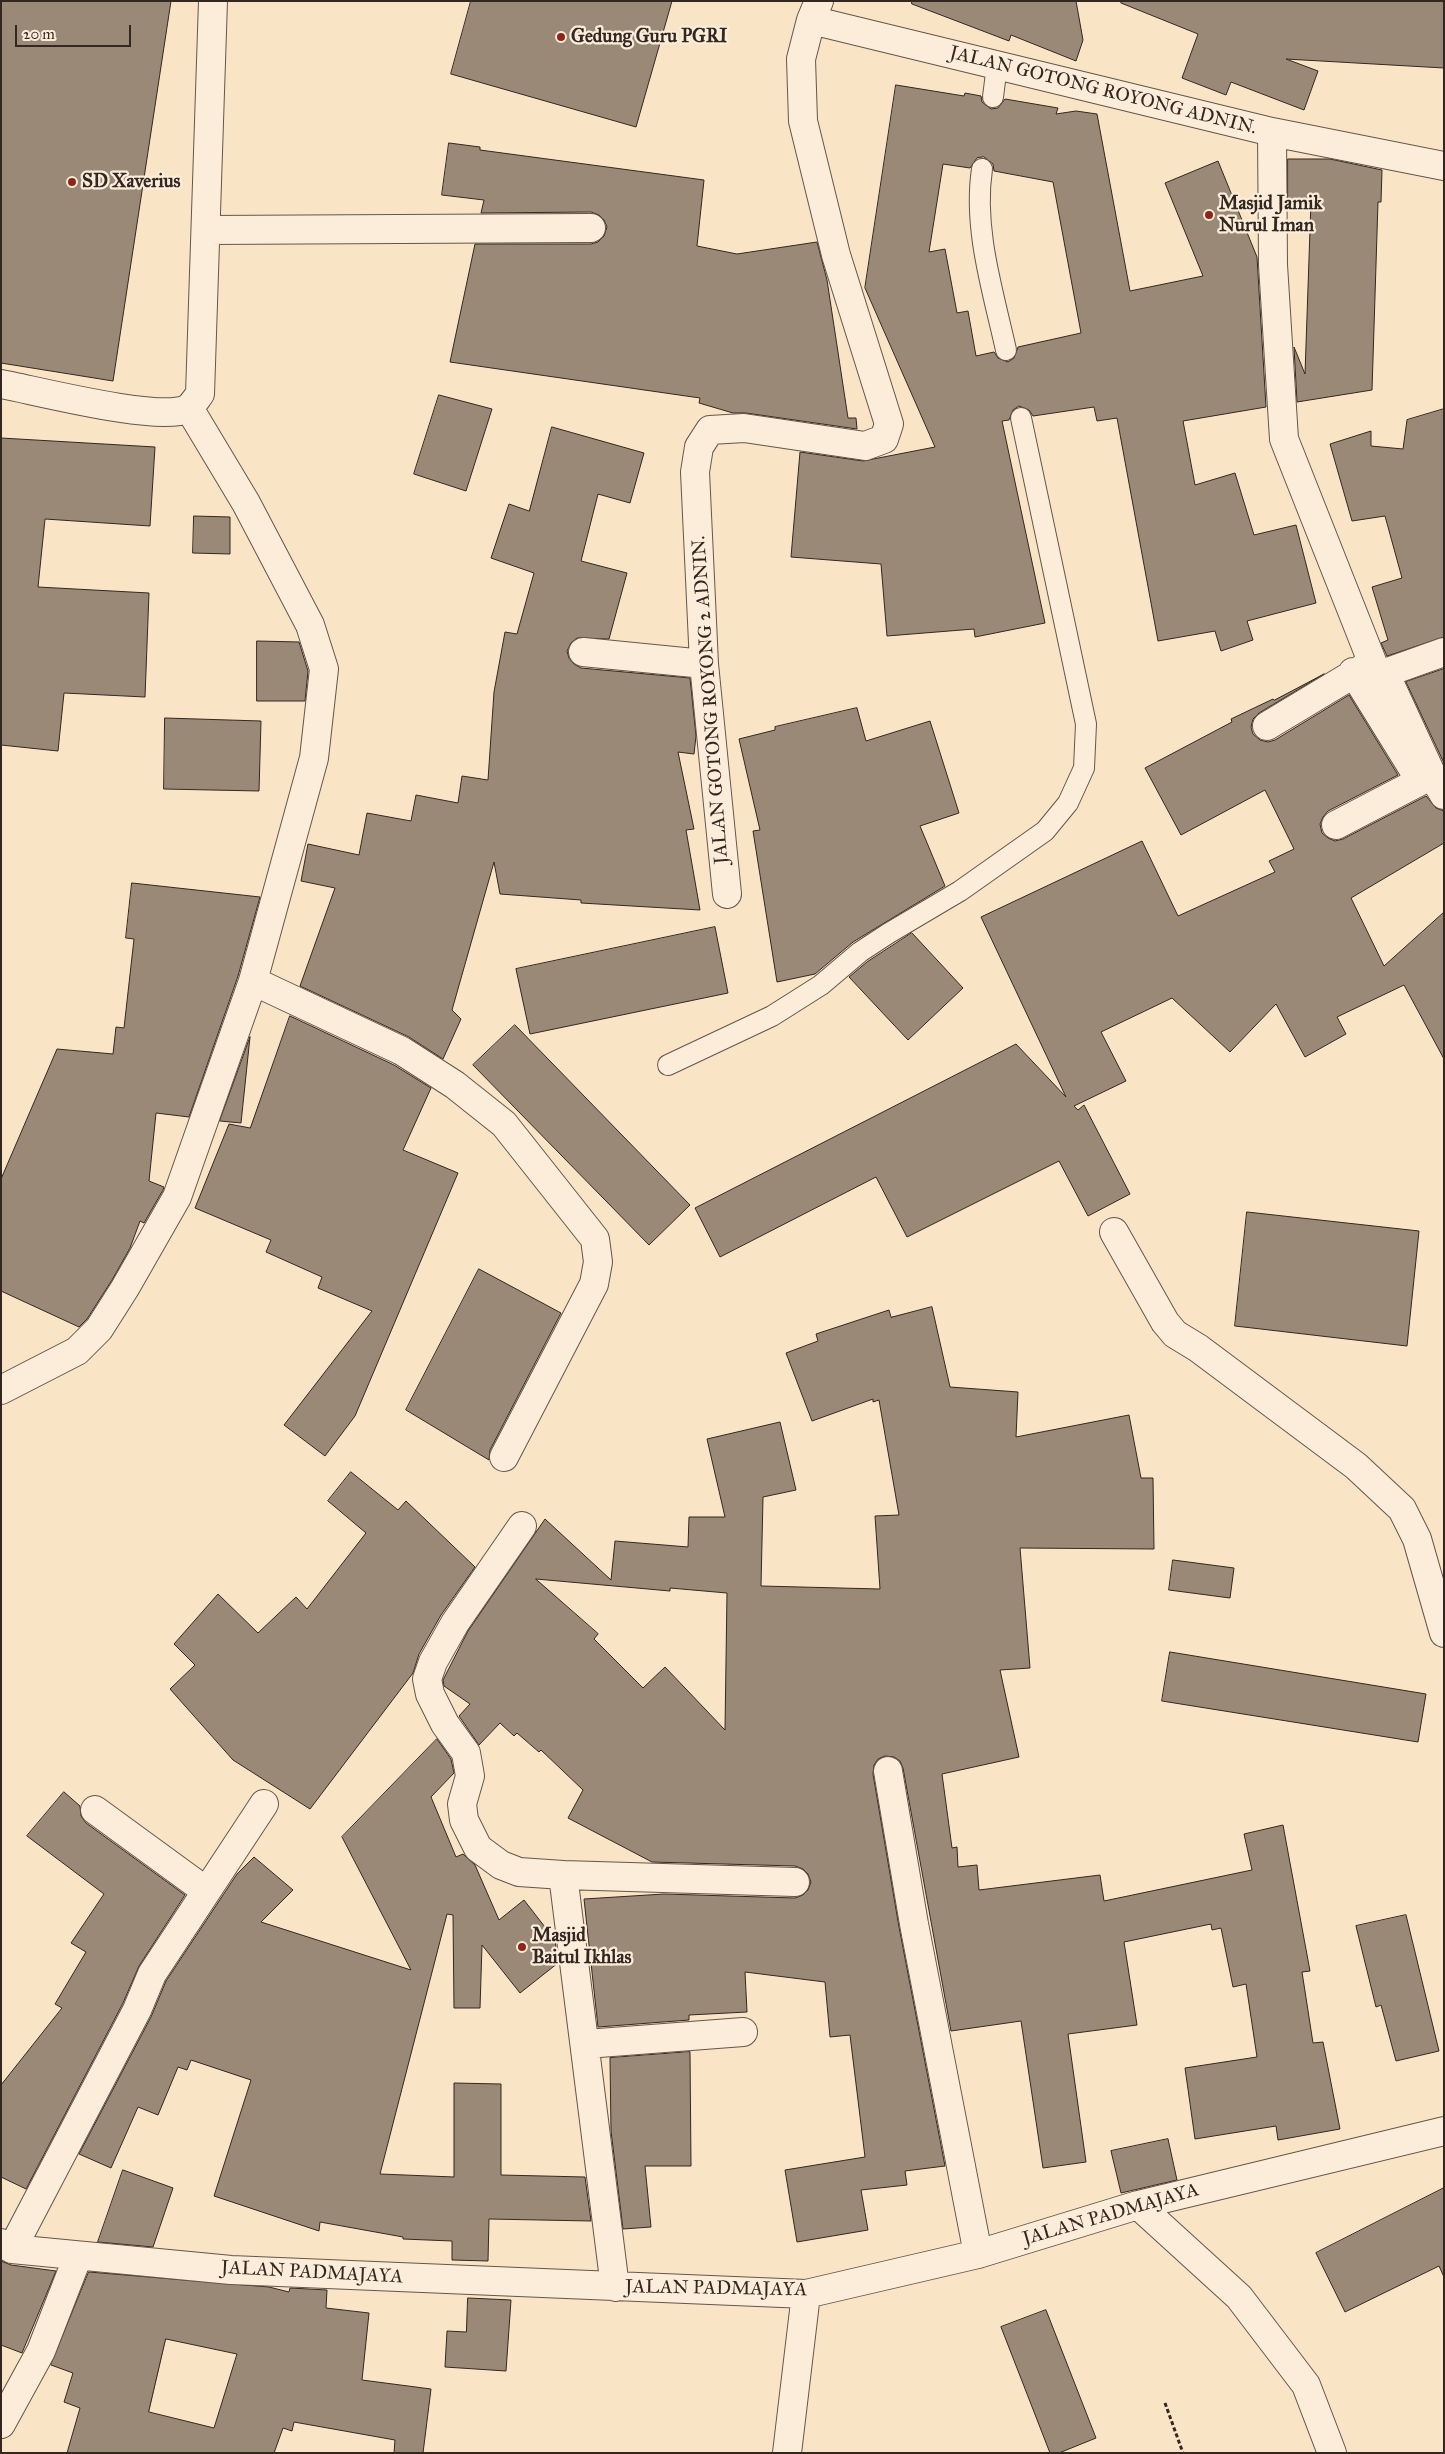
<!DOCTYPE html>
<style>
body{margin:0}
#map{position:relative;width:1445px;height:2454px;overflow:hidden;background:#f9e4c6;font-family:"IM FELL Great Primer",serif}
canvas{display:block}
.frame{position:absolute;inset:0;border:2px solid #332721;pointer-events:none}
.scale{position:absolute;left:15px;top:25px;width:116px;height:22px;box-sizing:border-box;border:2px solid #332721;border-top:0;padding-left:6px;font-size:15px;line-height:18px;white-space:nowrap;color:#332721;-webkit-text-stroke:4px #fbedda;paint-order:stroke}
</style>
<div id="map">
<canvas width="1445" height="2454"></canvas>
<div class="frame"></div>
<div class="scale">20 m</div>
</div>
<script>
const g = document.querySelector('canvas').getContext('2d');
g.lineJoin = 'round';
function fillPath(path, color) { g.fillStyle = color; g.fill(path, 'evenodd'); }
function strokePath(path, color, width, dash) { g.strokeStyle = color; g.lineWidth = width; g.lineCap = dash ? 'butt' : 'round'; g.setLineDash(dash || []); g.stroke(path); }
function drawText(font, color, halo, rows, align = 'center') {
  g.font = font + ' "IM FELL Great Primer",serif'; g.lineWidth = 4.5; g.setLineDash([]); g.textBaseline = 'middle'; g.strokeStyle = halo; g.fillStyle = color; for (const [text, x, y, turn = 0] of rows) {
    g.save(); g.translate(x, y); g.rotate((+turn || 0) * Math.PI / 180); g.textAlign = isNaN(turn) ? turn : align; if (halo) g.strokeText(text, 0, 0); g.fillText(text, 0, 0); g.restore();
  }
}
const building = new Path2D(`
 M 1,1 L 171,1 L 113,381 L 1,363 Z
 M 471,1 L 672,1 L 636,127 L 451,74 Z
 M 912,1 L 1076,1 L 1083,40 L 1076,61 L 1011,35 L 1009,41 L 912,4 Z
 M 1122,1 L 1444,1 L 1444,68 L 1286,59 L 1318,71 L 1304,110 L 1231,82 L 1226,95 L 1182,78 L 1198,34 L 1121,3 Z
 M 896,85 L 964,96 L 965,93 L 981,96 L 982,102 L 991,109 L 998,108 L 1005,99 L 1058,108 L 1056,114 L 1076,111 L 1097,114 L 1130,291 L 1203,276 L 1165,183 L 1218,161 L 1257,257 L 1266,407 L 1183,421 L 1195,485 L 1235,473 L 1254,535 L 1296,525 L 1316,603 L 1247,621 L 1253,640 L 1221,651 L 1215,631 L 1158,641 L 1117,418 L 1097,421 L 1094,407 L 1033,416 L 1029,410 L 1019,406 L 1013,410 L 1009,420 L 1002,421 L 1045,623 L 975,637 L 974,629 L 887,636 L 881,564 L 791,557 L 800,452 L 863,461 L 935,447 L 865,288 ZM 984,157 L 993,164 L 994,171 L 1053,182 L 1081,333 L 1018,347 L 1014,358 L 1008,362 L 998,358 L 994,352 L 976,356 L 968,311 L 957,313 L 945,249 L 929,252 L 943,164 L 970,168 L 977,158 Z
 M 449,143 L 480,147 L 480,150 L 704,180 L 697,246 L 737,254 L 817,242 L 827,280 L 848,418 L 856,418 L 857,429 L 746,413 L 733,413 L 699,403 L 700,398 L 450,362 L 475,244 L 591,244 L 598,242 L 604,236 L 607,227 L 604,220 L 599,215 L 591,212 L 481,213 L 484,200 L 442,195 Z
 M 1288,159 L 1330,159 L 1382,170 L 1381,202 L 1378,202 L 1372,390 L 1297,402 L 1294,347 L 1305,374 L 1311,201 L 1288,201 Z
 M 439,395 L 492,409 L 466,491 L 414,474 Z
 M 1444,409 L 1444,637 L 1387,656 L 1381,643 L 1388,640 L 1372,587 L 1402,578 L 1385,516 L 1352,521 L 1330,444 L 1371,431 L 1371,446 L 1403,449 L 1407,420 Z
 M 552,427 L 644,453 L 630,503 L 598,494 L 581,561 L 627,573 L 609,639 L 577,638 L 571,643 L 567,651 L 569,658 L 574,664 L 581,668 L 690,678 L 696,736 L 694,754 L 678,752 L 694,829 L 686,830 L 700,910 L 581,903 L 581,900 L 500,894 L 494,862 L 452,1010 L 461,1019 L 443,1059 L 409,1037 L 300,986 L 335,888 L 301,881 L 308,844 L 359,855 L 367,813 L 411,821 L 416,795 L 458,803 L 462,776 L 488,780 L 494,692 L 505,632 L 517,634 L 534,573 L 491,558 L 509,504 L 529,511 Z
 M 1,438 L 155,447 L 150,526 L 45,519 L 38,587 L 149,593 L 145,697 L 64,693 L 58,751 L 1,745 Z
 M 194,516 L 230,517 L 230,554 L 193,553 Z
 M 257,641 L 299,642 L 308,671 L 305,701 L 257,701 Z
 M 1444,669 L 1444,763 L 1406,682 Z
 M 1324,674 L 1259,713 L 1253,719 L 1251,727 L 1253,734 L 1260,740 L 1268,742 L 1275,740 L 1349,695 L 1398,775 L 1328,811 L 1323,817 L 1320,824 L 1322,833 L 1328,838 L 1335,841 L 1343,839 L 1426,796 L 1436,808 L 1444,811 L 1444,843 L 1351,898 L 1384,966 L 1444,912 L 1444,1059 L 1404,985 L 1337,1017 L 1346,1034 L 1305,1057 L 1276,1004 L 1230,1052 L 1172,998 L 1101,1032 L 1126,1081 L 1074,1106 L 1078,1110 L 1084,1105 L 1130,1194 L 1088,1216 L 1059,1161 L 907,1237 L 876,1177 L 720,1257 L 695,1208 L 1016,1044 L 1066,1097 L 981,917 L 1142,841 L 1178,916 L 1275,872 L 1269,861 L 1294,849 L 1265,790 L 1181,835 L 1145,768 L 1232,722 L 1231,719 L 1273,699 L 1274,700 Z
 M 857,708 L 866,741 L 930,721 L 959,813 L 920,826 L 945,886 L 853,942 L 815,974 L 777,982 L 753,831 L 760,830 L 739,739 L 775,730 L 775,727 Z
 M 165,718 L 261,721 L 259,791 L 164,789 Z
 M 132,883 L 260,897 L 238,976 L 189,1117 L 156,1113 L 149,1181 L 164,1187 L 163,1190 L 144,1223 L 140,1221 L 130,1248 L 112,1280 L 87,1319 L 79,1327 L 1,1291 L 1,1179 L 57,1049 L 113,1054 L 116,1027 L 124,1028 L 134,939 L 126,938 Z
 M 715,927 L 728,993 L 530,1034 L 516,969 Z
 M 912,933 L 963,988 L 908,1040 L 849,977 L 867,962 Z
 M 290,1016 L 394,1065 L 431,1088 L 403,1150 L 458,1173 L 355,1416 L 325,1456 L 284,1425 L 372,1311 L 318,1288 L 322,1277 L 266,1252 L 271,1240 L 195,1208 L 229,1124 L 250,1128 Z
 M 515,1025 L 690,1205 L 649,1245 L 473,1065 Z
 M 250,1037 L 241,1123 L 220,1121 Z
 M 1247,1212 L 1419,1231 L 1407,1346 L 1235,1326 Z
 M 479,1269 L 561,1313 L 490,1450 L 489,1460 L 406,1410 Z
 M 932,1307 L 950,1387 L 1018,1392 L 1016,1437 L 1129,1415 L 1141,1478 L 1153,1478 L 1154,1549 L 1020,1548 L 1030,1668 L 1000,1670 L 1019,1757 L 942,1774 L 952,1848 L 957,1847 L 958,1867 L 977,1865 L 979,1890 L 1100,1875 L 1104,1901 L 1252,1870 L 1244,1834 L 1283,1825 L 1310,1971 L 1302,1972 L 1313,2043 L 1323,2042 L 1340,2129 L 1278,2140 L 1276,2126 L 1195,2139 L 1185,2068 L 1257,2057 L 1246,1984 L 1233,1987 L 1221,1928 L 1212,1930 L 1211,1924 L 1124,1942 L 1137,2025 L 1068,2034 L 1086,2162 L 1043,2168 L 1021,2021 L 951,2031 L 903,1768 L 900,1761 L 894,1757 L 885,1756 L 878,1759 L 874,1765 L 873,1774 L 899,1927 L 945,2166 L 905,2171 L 907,2185 L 861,2190 L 868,2230 L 797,2242 L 785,2170 L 865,2157 L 850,2035 L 830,2037 L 825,1982 L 745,1972 L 747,2012 L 689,2015 L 689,2020 L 598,2027 L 584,1899 L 664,1894 L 795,1898 L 803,1895 L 808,1890 L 811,1882 L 808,1874 L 803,1869 L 795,1866 L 652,1862 L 568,1818 L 583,1790 L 541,1750 L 539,1752 L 517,1733 L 514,1736 L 500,1723 L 479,1745 L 459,1716 L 470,1704 L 444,1686 L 443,1680 L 468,1631 L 545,1519 L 611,1580 L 615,1541 L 688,1547 L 689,1517 L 725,1517 L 707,1439 L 780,1422 L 796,1490 L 763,1497 L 761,1586 L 880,1589 L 875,1516 L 899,1515 L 879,1400 L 873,1402 L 873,1399 L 812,1421 L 786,1353 L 818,1341 L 816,1334 L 889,1310 L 891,1317 ZM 536,1579 L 670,1591 L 670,1588 L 727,1593 L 725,1730 L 665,1667 L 643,1688 L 594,1639 L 598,1634 Z
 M 351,1472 L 398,1510 L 406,1501 L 475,1567 L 441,1615 L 419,1654 L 413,1673 L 310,1809 L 233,1760 L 170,1689 L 195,1665 L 174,1644 L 218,1594 L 258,1633 L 296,1597 L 307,1609 L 366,1533 L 328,1501 Z
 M 1173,1560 L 1234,1568 L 1230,1598 L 1169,1590 Z
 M 1170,1652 L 1426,1694 L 1418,1742 L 1162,1701 Z
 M 437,1739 L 451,1759 L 454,1773 L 431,1797 L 456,1857 L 463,1854 L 475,1865 L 499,1920 L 524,1900 L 555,1940 L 558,1963 L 520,1993 L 482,1945 L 480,2008 L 454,2008 L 453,1915 L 447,1914 L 380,2174 L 454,2177 L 454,2083 L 501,2084 L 501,2175 L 585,2177 L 591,2221 L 489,2219 L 488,2261 L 452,2260 L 452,2241 L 403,2239 L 403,2237 L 320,2222 L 319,2231 L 214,2196 L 251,2080 L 191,2060 L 187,2070 L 178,2067 L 158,2115 L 138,2107 L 111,2168 L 79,2154 L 151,2017 L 166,1981 L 237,1874 L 254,1857 L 293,1890 L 261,1922 L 411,1970 L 342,1837 Z
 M 64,1792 L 80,1806 L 81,1816 L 86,1823 L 185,1895 L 139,1966 L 123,2003 L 26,2189 L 1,2177 L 1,2085 L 62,2008 L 55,2004 L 86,1952 L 71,1943 L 104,1894 L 27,1836 Z
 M 1406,1915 L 1439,2051 L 1396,2061 L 1381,2005 L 1376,2007 L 1356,1926 Z
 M 690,2052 L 691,2166 L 645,2166 L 651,2227 L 623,2229 L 611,2131 L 610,2058 Z
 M 1168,2139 L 1177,2180 L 1121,2193 L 1111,2151 Z
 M 123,2170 L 173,2188 L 153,2247 L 98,2242 Z
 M 1444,2188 L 1444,2277 L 1439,2266 L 1345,2312 L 1316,2253 Z
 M 1,2261 L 11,2265 L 56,2271 L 22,2353 L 1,2345 Z
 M 89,2272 L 269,2287 L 289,2292 L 290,2288 L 327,2290 L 326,2308 L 369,2313 L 362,2380 L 431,2389 L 423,2453 L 394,2453 L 395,2440 L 294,2422 L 292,2431 L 283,2428 L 274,2453 L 67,2453 L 80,2408 L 64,2402 L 73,2373 L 51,2365 ZM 166,2339 L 237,2354 L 214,2428 L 149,2412 Z
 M 468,2298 L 511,2300 L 506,2371 L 445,2367 L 447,2331 L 466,2332 Z
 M 1046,2310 L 1096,2438 L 1059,2453 L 1050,2453 L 1001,2327 Z`);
fillPath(building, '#9a8977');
strokePath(building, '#332721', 1);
const service = new Path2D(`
 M 993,97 L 997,65
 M 982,169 C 973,229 993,291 1006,350
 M 668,1065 L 772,1016 L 821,985 L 860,952 L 889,933 L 960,891 L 1045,831 L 1068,803 L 1084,768 L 1086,724 L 1021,418`);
const minor = new Path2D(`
 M 819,1 L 811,20 L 1272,132 L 1444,166
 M 1272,132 L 1273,265 L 1284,439 L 1375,669 L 1385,673 L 1444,652
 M 207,230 L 591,228
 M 1,384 C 38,391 158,422 187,409 C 192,406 196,399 200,394 L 213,1
 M 583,652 L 704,664
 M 1353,672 L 1413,769
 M 1385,673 L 1432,775 L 1444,795
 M 1267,726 L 1370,664
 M 1336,825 L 1432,775
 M 727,894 L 704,664 L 695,472 L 699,447 L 710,430 L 744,428 L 865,446 L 884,439 L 889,424 L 836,255 L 803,121 L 801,59 L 811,20
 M 253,981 L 402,1051 L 455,1085 L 504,1124 L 595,1239 L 598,1262 L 594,1284 L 504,1457
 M 1114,1232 L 1165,1322 L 1175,1334 L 1198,1348 L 1356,1466 L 1402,1509 L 1417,1539 L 1444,1633
 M 1,1390 L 77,1351 L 99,1329 L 125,1288 L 177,1197 L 253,981 L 314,758 L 324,669 L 310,625 L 246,503 L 189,408
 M 522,1526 L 455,1623 L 433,1662 L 427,1679 L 430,1694 L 445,1724 L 466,1753 L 470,1776 L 462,1804 L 464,1820 L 478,1848 L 501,1865 L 519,1872 L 563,1875
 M 888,1771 L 914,1924 L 978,2254
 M 95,1810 L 206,1891
 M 586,2044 L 743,2032
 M 1138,2205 L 1239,2297 L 1306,2385 L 1332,2453
 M 1,2243 L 12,2249 L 231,2270 L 806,2294 L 978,2254 L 1138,2205 L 1444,2131
 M 12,2249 L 137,2010 L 152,1974 L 264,1804
 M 615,2287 L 563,1875 L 795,1882
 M 1,2424 L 41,2351 L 78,2256
 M 787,2453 L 806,2294`);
strokePath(service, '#64564a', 22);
strokePath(minor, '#64564a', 30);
strokePath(new Path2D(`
 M 1165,2403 L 1183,2453`), '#332721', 3, [4, 2.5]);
strokePath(service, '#fbedda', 20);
strokePath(minor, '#fbedda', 28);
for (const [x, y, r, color] of [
 [561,37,5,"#8f2418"],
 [72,182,5,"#8f2418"],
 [1209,215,5,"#8f2418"],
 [522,1947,5,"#8f2418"]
]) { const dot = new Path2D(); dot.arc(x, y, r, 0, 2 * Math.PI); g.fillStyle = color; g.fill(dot); strokePath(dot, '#fbedda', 2); }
drawText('bold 19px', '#332721', '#fbedda', [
 ["Gedung Guru PGRI",571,37],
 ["SD Xaverius",82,182],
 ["Masjid Jamik",1219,204],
 ["Nurul Iman",1219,226],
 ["Masjid",532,1936],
 ["Baitul Ikhlas",532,1958]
], 'left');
drawText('19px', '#332721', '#fbedda', [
 ["JALAN GOTONG ROYONG ADNIN.",1103,91,14],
 ["JALAN GOTONG ROYONG 2 ADNIN.",711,700,-94],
 ["JALAN PADMAJAYA",1111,2215,-16],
 ["JALAN PADMAJAYA",312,2273,3],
 ["JALAN PADMAJAYA",716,2289,1]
]);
</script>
